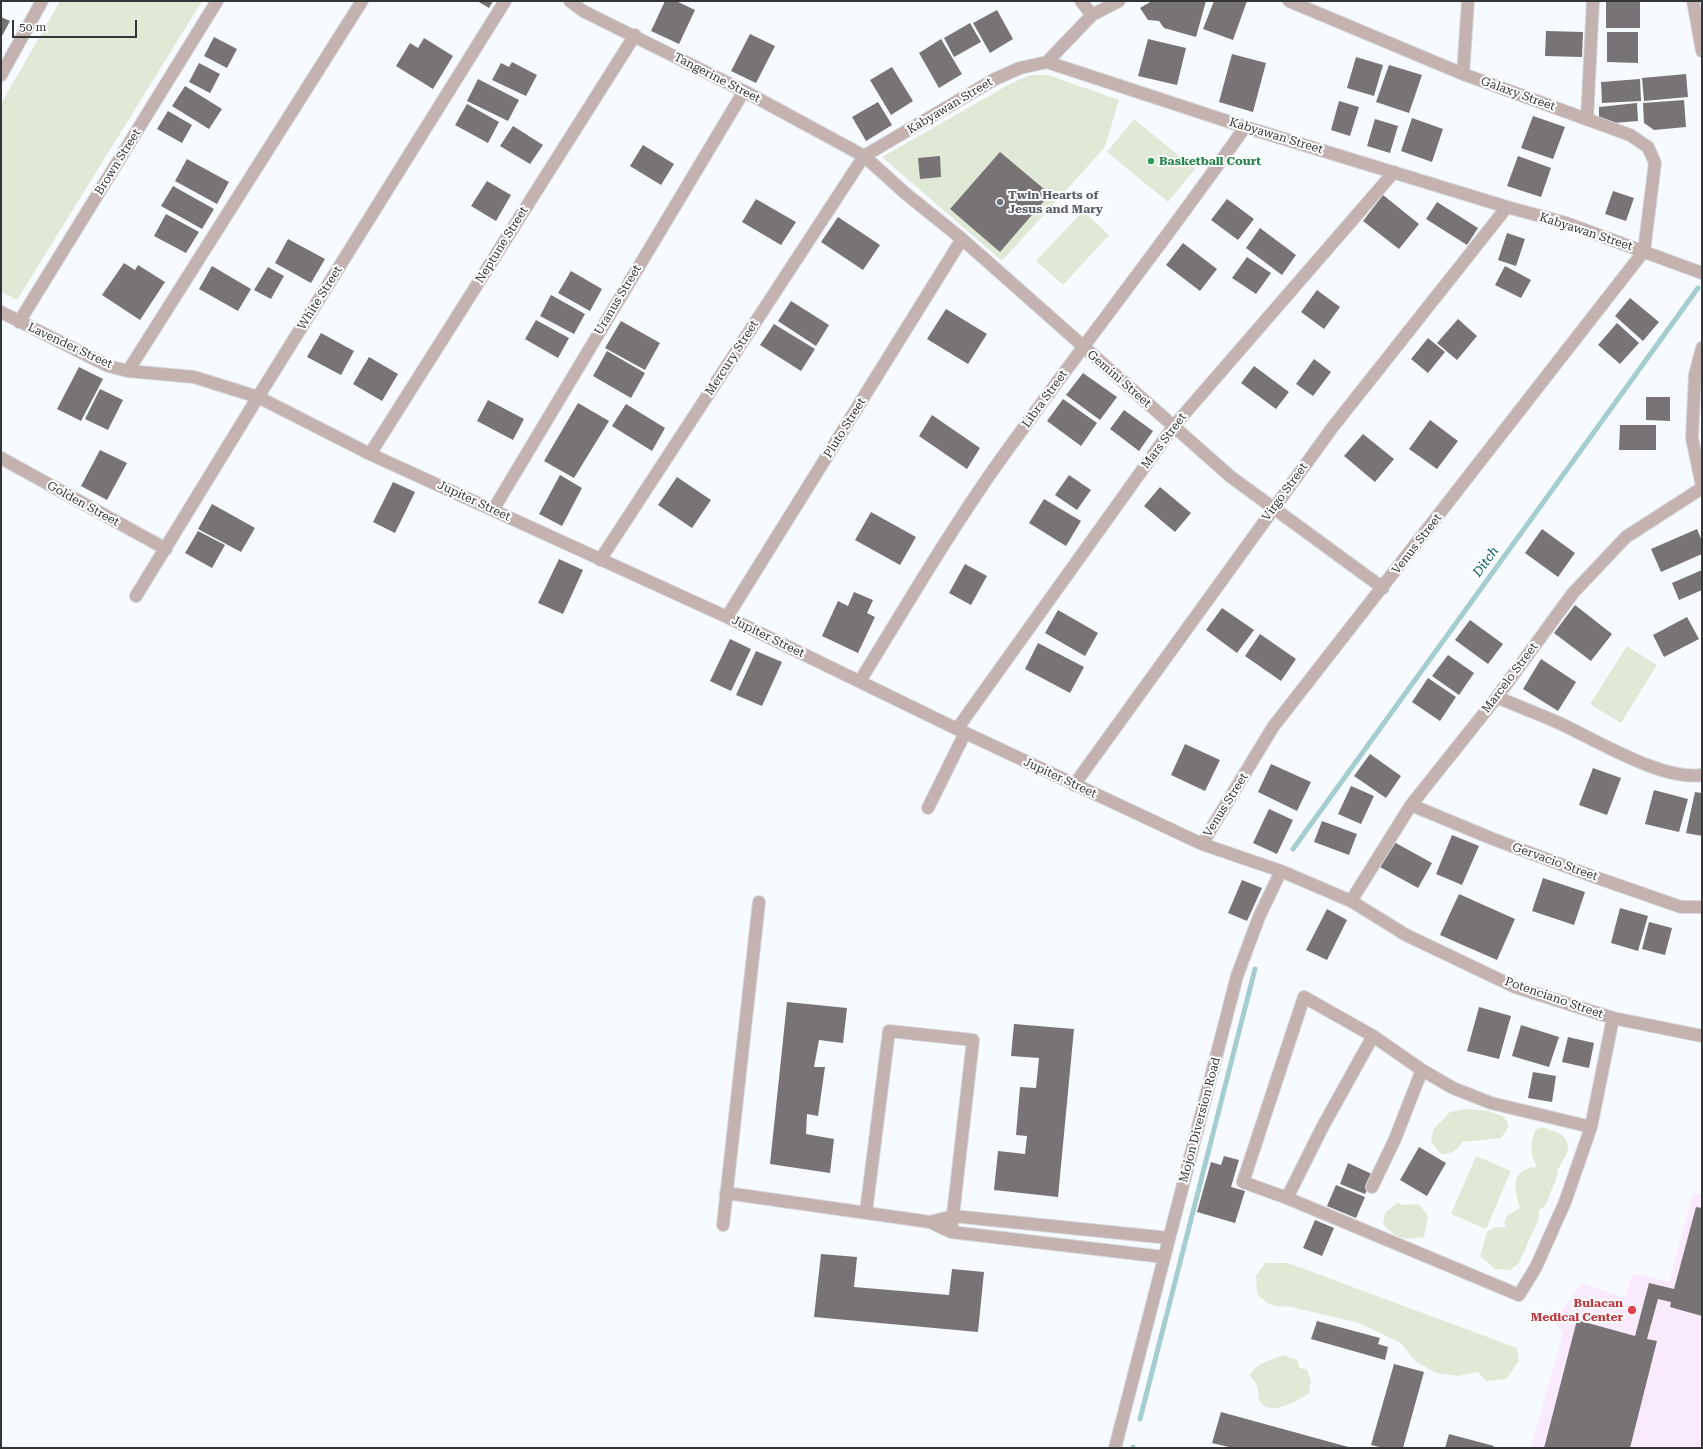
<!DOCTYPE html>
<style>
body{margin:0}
#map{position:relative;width:1703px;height:1449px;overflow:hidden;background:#f7fbff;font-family:"Roboto Serif",serif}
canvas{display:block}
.frame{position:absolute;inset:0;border:2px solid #343537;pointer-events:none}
.scale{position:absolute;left:12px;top:20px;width:125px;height:18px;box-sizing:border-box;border:2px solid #343537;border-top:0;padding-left:5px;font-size:12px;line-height:14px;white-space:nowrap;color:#343537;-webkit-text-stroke:3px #fff;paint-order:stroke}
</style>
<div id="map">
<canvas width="1703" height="1449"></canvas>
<div class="frame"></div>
<div class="scale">50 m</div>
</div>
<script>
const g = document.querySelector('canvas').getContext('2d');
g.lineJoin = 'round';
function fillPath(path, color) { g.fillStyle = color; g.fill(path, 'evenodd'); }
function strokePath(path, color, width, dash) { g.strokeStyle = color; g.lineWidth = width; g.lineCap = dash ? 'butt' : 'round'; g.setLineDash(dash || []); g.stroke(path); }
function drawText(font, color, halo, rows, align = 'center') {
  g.font = font + ' "Roboto Serif",serif'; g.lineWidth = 4; g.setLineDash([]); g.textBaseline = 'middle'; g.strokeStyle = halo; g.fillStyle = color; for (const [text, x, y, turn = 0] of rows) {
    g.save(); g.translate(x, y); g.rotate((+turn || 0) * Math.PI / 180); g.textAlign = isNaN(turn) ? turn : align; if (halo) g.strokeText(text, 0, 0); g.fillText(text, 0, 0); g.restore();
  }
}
fillPath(new Path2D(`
 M 1693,1193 L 1702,1195 L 1702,1448 L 1531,1448 L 1563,1333 L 1554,1321 L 1582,1283 L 1624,1298 L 1633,1273 L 1669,1282 Z`), '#faeafd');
fillPath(new Path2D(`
 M 60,1 L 202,1 L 17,300 L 1,292 L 1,104 Z
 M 1030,75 L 1048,75 L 1119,100 L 1105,147 L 1002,261 L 882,157 L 1008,85 Z
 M 1134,119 L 1195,169 L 1168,202 L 1107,152 Z
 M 1083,211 L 1109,235 L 1063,285 L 1036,261 Z
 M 1627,646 L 1657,665 L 1621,723 L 1590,704 Z
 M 1466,1109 L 1489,1111 L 1504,1117 L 1509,1126 L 1501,1138 L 1462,1142 C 1457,1151 1451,1154 1441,1154 L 1431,1142 L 1433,1130 L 1450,1112 Z
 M 1542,1127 L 1561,1134 L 1567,1141 L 1568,1151 L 1557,1171 L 1558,1174 L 1545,1206 L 1539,1210 L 1539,1218 L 1519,1263 L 1510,1270 L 1495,1269 L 1480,1256 L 1487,1232 L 1495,1227 L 1506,1228 L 1504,1223 L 1507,1216 L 1520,1208 C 1514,1188 1510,1169 1537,1167 C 1530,1154 1530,1144 1535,1130 Z
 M 1476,1156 L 1511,1171 L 1486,1229 L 1451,1214 Z
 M 1397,1203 L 1404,1205 L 1419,1204 L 1428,1216 L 1424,1237 C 1403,1240 1398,1240 1383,1224 L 1385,1213 Z
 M 1265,1263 L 1288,1263 L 1517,1348 L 1519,1361 L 1506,1379 L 1486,1381 L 1478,1372 L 1458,1376 L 1436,1373 L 1414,1360 L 1401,1343 L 1359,1323 L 1287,1306 C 1274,1309 1266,1303 1257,1294 L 1256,1276 Z
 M 1283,1355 L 1297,1360 L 1300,1368 L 1307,1370 L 1311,1381 L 1309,1393 C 1299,1400 1269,1418 1260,1401 C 1258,1397 1259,1393 1258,1389 C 1257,1384 1253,1380 1250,1375 C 1256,1363 1270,1360 1283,1355 Z`), '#dfe9d6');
strokePath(new Path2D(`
 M 1293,849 L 1698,288
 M 1140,1419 L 1255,969
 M 1133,1448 L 1133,1447`), '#a4cdcf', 5);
fillPath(new Path2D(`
 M 477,1 L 493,1 L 489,8 Z
 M 665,1 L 676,1 L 695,10 L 679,44 L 651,31 Z
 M 1152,1 L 1206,1 L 1196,37 L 1164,28 L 1159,21 L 1148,20 L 1140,8 Z
 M 1214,1 L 1247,1 L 1233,40 L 1203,29 Z
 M 1606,1 L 1640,1 L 1640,28 L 1606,28 Z
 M 997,10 L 1013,39 L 990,53 L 973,23 Z
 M 1,17 L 10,21 L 1,38 Z
 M 970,23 L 981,42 L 954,57 L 944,38 Z
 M 1546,31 L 1583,32 L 1582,57 L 1545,56 Z
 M 1607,32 L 1638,32 L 1638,63 L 1607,62 Z
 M 750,34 L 775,46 L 756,83 L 731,71 Z
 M 214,37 L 237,49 L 227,68 L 204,56 Z
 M 424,38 L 453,56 L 433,89 L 396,66 L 410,43 L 418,48 Z
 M 941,39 L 962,74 L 939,88 L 919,53 Z
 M 1148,39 L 1186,48 L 1177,85 L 1138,76 Z
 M 1232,54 L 1266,63 L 1253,112 L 1219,102 Z
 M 1356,57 L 1383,65 L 1374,96 L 1347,88 Z
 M 512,62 L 537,75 L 526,96 L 492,80 L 501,63 L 509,67 Z
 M 199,63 L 220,74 L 210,93 L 189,82 Z
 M 1389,65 L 1422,75 L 1409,113 L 1376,102 Z
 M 892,67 L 913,101 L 891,115 L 870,80 Z
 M 1686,74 L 1688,97 L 1644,101 L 1642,78 Z
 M 478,79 L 519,100 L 508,121 L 467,101 Z
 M 1640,79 L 1641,101 L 1602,103 L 1601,82 Z
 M 185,86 L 222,109 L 209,129 L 172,106 Z
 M 1684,100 L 1686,127 L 1654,130 L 1644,123 L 1643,103 Z
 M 1339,101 L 1359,107 L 1350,136 L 1331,130 Z
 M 878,102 L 892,125 L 866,141 L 852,117 Z
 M 1637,103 L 1638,121 L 1613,123 L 1599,117 L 1599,107 Z
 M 467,104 L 499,122 L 488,143 L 455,125 Z
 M 168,111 L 192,125 L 182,143 L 157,129 Z
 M 1533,116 L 1565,127 L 1553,159 L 1521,148 Z
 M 1412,118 L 1443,129 L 1432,162 L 1401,151 Z
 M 1375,119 L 1398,126 L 1390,153 L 1367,146 Z
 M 513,126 L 543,145 L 530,164 L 500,146 Z
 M 643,145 L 674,164 L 661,185 L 630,166 Z
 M 1000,152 L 1050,194 L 1000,252 L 950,209 Z
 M 940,156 L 941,177 L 920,179 L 918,158 Z
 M 1518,156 L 1551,168 L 1541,197 L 1507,186 Z
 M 187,159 L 229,182 L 217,204 L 175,181 Z
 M 487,181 L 511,195 L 496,221 L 471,206 Z
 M 173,186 L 214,209 L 202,229 L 161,206 Z
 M 1613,191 L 1634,198 L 1626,221 L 1605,214 Z
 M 1383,195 L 1419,224 L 1399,249 L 1363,221 Z
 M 756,199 L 796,222 L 781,245 L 742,222 Z
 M 1227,199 L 1254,219 L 1238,240 L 1211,220 Z
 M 1437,202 L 1478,228 L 1467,245 L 1426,219 Z
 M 166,214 L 199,232 L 186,253 L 154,236 Z
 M 838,217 L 880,245 L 863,270 L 821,242 Z
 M 1260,228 L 1296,255 L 1282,275 L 1246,248 Z
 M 1507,233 L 1525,239 L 1516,266 L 1498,260 Z
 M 288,239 L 325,259 L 311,283 L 275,263 Z
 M 1183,243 L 1217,269 L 1200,291 L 1166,265 Z
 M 1247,257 L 1271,273 L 1256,294 L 1232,278 Z
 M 124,263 L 135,270 L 138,265 L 165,282 L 140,320 L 102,295 Z
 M 212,266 L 251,289 L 238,311 L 199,289 Z
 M 1505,266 L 1531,280 L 1521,298 L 1495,285 Z
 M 268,267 L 284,276 L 271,299 L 254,290 Z
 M 571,271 L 602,289 L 590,311 L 558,293 Z
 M 1317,290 L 1340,307 L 1324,329 L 1301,312 Z
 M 551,295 L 585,314 L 574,334 L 540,316 Z
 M 1630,298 L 1659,322 L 1643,341 L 1615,316 Z
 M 791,301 L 829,325 L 816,346 L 778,321 Z
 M 946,309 L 987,334 L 968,364 L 927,339 Z
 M 1458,319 L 1477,336 L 1457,360 L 1437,343 Z
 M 536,320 L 569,338 L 558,358 L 525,339 Z
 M 621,321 L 660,343 L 645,370 L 605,348 Z
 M 1617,323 L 1639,343 L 1620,364 L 1598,345 Z
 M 774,324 L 815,349 L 801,371 L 760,345 Z
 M 321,333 L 354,351 L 341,375 L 307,357 Z
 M 1428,338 L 1445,352 L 1428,373 L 1411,359 Z
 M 607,351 L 645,373 L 631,398 L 593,376 Z
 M 369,357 L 398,374 L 382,401 L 353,384 Z
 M 1314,359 L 1331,372 L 1313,396 L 1296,384 Z
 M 1254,366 L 1289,392 L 1276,409 L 1241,383 Z
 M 79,367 L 103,379 L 81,421 L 57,409 Z
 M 1083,373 L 1117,397 L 1100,420 L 1066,395 Z
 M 100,389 L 123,400 L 108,430 L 85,419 Z
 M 1646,397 L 1670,397 L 1670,421 L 1646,420 Z
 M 1063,399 L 1097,423 L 1081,446 L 1047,421 Z
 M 488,400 L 524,419 L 513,440 L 477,421 Z
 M 578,403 L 609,421 L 574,478 L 544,461 Z
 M 626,404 L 665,428 L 652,451 L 612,426 Z
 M 1124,410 L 1153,431 L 1139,451 L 1110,429 Z
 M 932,415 L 980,448 L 967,469 L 919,436 Z
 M 1430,420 L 1458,441 L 1437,469 L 1409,449 Z
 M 1620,425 L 1656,425 L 1656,450 L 1619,450 Z
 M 1363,434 L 1394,459 L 1375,482 L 1344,456 Z
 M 100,450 L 127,463 L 107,500 L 81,486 Z
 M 560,475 L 582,488 L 562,526 L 539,514 Z
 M 1069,475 L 1091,490 L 1077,510 L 1055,495 Z
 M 677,477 L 711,500 L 692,528 L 658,505 Z
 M 393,482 L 415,492 L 395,533 L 373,522 Z
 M 1160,487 L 1191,513 L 1175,532 L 1144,506 Z
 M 1044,499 L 1081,521 L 1066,546 L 1029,523 Z
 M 212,504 L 255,528 L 241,552 L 198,529 Z
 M 871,512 L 916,537 L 900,565 L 855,540 Z
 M 1542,529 L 1575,553 L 1558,577 L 1525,553 Z
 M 1697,529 L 1702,541 L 1702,554 L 1661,572 L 1651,549 Z
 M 198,531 L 225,545 L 212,568 L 185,553 Z
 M 559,559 L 583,570 L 563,614 L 538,603 Z
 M 965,564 L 987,576 L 971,605 L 949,593 Z
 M 1702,570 L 1702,590 L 1679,600 L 1672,583 Z
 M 854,592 L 873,600 L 867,613 L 875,617 L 858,653 L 822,636 L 838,601 L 848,606 Z
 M 1575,605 L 1612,634 L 1591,661 L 1554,633 Z
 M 1222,608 L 1254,630 L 1237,653 L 1206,630 Z
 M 1058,610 L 1098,633 L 1085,656 L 1045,633 Z
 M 1687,617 L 1699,639 L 1664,657 L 1653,635 Z
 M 1470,620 L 1503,644 L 1488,664 L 1455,640 Z
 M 1260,634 L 1296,659 L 1281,681 L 1245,656 Z
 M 730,639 L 751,649 L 731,691 L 710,681 Z
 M 1038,643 L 1084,667 L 1070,693 L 1025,669 Z
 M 756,651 L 782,662 L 762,706 L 736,695 Z
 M 1448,655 L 1474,673 L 1459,695 L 1432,676 Z
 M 1541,659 L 1576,682 L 1558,711 L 1523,689 Z
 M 1428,678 L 1456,697 L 1440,721 L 1412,702 Z
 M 1185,744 L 1220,760 L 1205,791 L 1171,775 Z
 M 1370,754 L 1401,776 L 1386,798 L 1354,776 Z
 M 1271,764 L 1311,782 L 1297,811 L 1258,792 Z
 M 1593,768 L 1621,778 L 1607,815 L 1579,805 Z
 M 1351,786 L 1374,796 L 1361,824 L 1338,814 Z
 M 1654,790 L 1688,799 L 1679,832 L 1645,824 Z
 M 1695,792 L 1702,793 L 1702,836 L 1686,833 Z
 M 1269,809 L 1293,820 L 1277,854 L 1253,843 Z
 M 1322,821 L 1357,834 L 1349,855 L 1314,842 Z
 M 1452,835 L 1479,846 L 1462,885 L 1436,874 Z
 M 1394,842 L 1432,863 L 1418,888 L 1380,867 Z
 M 1543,878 L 1585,892 L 1574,925 L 1532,911 Z
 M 1242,880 L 1262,888 L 1247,921 L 1228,913 Z
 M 1459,894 L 1515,919 L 1497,960 L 1440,935 Z
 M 1620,908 L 1648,916 L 1638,951 L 1611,943 Z
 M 1327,909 L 1347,920 L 1327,960 L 1306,950 Z
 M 1649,922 L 1672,928 L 1665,955 L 1642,949 Z
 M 787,1002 L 847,1008 L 843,1043 L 819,1040 L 814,1067 L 825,1067 L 818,1116 L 807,1114 L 806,1134 L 834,1139 L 830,1173 L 770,1164 Z
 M 1479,1007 L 1511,1016 L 1499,1059 L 1467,1051 Z
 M 1014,1024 L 1074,1029 L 1058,1197 L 994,1190 L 998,1151 L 1025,1154 L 1027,1136 L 1016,1135 L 1020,1087 L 1036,1088 L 1039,1058 L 1011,1056 Z
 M 1521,1025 L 1559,1037 L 1549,1067 L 1512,1056 Z
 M 1568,1037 L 1594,1043 L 1589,1068 L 1562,1062 Z
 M 1533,1072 L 1556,1076 L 1552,1102 L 1528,1098 Z
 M 1419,1147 L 1446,1163 L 1427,1196 L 1400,1180 Z
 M 1224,1156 L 1239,1160 L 1231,1187 L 1245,1191 L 1235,1223 L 1197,1212 L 1211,1162 L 1221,1165 Z
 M 1348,1163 L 1374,1175 L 1365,1194 L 1340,1184 Z
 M 1336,1185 L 1365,1197 L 1356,1218 L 1327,1206 Z
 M 1696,1207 L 1702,1208 L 1702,1316 L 1670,1307 L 1671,1302 L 1658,1299 L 1647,1339 L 1657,1341 L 1630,1448 L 1544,1448 L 1577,1320 L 1635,1336 L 1649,1283 L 1674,1289 Z
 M 1315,1220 L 1334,1228 L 1322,1256 L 1303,1248 Z
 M 821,1254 L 857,1257 L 854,1287 L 949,1295 L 952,1269 L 984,1272 L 978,1332 L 814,1317 Z
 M 1317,1321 L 1380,1338 L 1378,1344 L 1388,1347 L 1385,1360 L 1311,1339 Z
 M 1394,1364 L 1424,1372 L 1403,1448 L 1384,1448 L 1371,1445 Z
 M 1221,1412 L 1352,1448 L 1233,1448 L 1212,1443 Z
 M 1449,1434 L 1494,1446 L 1493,1448 L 1445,1448 Z`), '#787374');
const minor = new Path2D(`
 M 570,1 L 583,11 L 744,91 L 864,156 L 905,193 L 962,239 L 1231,477 L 1383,588
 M 1081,1 L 1092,15
 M 1693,1 L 1702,51
 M 1047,62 L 1092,15 L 1119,1
 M 1463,74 L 1468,1
 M 1,75 L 42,1
 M 1587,119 L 1593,1
 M 1,312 L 108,366 L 128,371 L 194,377 L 258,397 L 370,454 L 727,617 L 957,729 L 1202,844 L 1281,871 L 1351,901 L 1406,935 L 1515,987 L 1613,1018 L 1702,1036
 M 19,322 L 217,1
 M 1702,348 L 1695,375 L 1692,438 L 1702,486
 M 128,371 L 362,1
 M 370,454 L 635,35
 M 1,458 L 166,549
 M 493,510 L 744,91
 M 600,560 L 864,156 L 995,79 L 1020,68 L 1047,62 L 1245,127 L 1507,207 L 1566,223 L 1702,273
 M 136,596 L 258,397 L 505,1
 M 727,617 L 962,239
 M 860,681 C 905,608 948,534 998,463 C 1079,350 1165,241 1245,127
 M 1497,697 C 1517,706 1539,714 1559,723 C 1596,740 1662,781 1702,775
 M 957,729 L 1173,427 L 1394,172
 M 1074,785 L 1332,428 L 1507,207
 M 1411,805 L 1493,839 L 1589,875 L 1681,907 L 1702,907
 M 928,808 L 965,733
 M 1202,844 L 1273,727 L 1644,251 L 1655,163 L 1648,147 L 1630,135 L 1463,74 L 1289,1
 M 1351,901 L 1411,805 L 1497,697 L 1573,593 L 1626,537 L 1702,488
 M 1591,1127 L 1491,1103 L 1453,1088 L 1422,1070 L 1373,1036 L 1304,997 L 1243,1182 L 1287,1198 L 1519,1295 L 1536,1267 L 1565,1202 L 1591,1127 L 1613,1018
 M 1372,1187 L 1395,1139 L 1422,1070
 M 726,1193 L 930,1222
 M 1287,1198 L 1323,1126 L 1373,1036
 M 866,1212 L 889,1031 L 973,1040 L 952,1224
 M 723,1225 L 759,902
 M 1164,1257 L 951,1232 L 930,1222 L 953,1216 L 1169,1238
 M 1115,1448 L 1237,976 L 1259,917 L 1281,871`);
strokePath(minor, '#d4d7db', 14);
strokePath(minor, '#c3b2b0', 12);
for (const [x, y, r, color] of [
 [1151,161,4,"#2e9e5b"],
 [1000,202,4,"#6b7280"],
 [1632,1310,5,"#e0444e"]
]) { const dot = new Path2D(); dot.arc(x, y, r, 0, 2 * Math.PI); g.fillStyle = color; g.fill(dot); strokePath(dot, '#fff', 1.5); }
drawText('12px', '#343537', '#fff', [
 ["Tangerine Street",717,78,27],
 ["Galaxy Street",1518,94,20],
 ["Kabyawan Street",950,106,-31],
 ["Kabyawan Street",1276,136,17],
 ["Brown Street",118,162,-58],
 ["Kabyawan Street",1586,232,18],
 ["Neptune Street",502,245,-58],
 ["White Street",320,298,-58],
 ["Uranus Street",618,300,-59],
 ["Lavender Street",70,346,25],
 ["Mercury Street",732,358,-57],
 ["Gemini Street",1119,379,41],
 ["Libra Street",1045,399,-54],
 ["Pluto Street",845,428,-58],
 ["Mars Street",1164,441,-53],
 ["Virgo Street",1285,492,-54],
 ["Jupiter Street",474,501,25],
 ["Golden Street",83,504,29],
 ["Venus Street",1417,544,-52],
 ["Jupiter Street",768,637,26],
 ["Marcelo Street",1510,678,-53],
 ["Jupiter Street",1060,778,25],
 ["Venus Street",1226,805,-58],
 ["Gervacio Street",1555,862,20],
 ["Potenciano Street",1554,998,19],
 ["Mojon Diversion Road",1200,1120,-75]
]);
drawText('bold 12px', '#27864d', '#fff', [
 ["Basketball Court",1159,161]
], 'left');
drawText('bold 12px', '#5b616d', '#fff', [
 ["Twin Hearts of",1008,195],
 ["Jesus and Mary",1008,209]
], 'left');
drawText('bold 12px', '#be3a42', '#fff', [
 ["Bulacan",1623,1303],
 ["Medical Center",1623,1317]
], 'right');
drawText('italic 13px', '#015c60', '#fff', [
 ["Ditch",1486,562,-54]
]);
</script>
